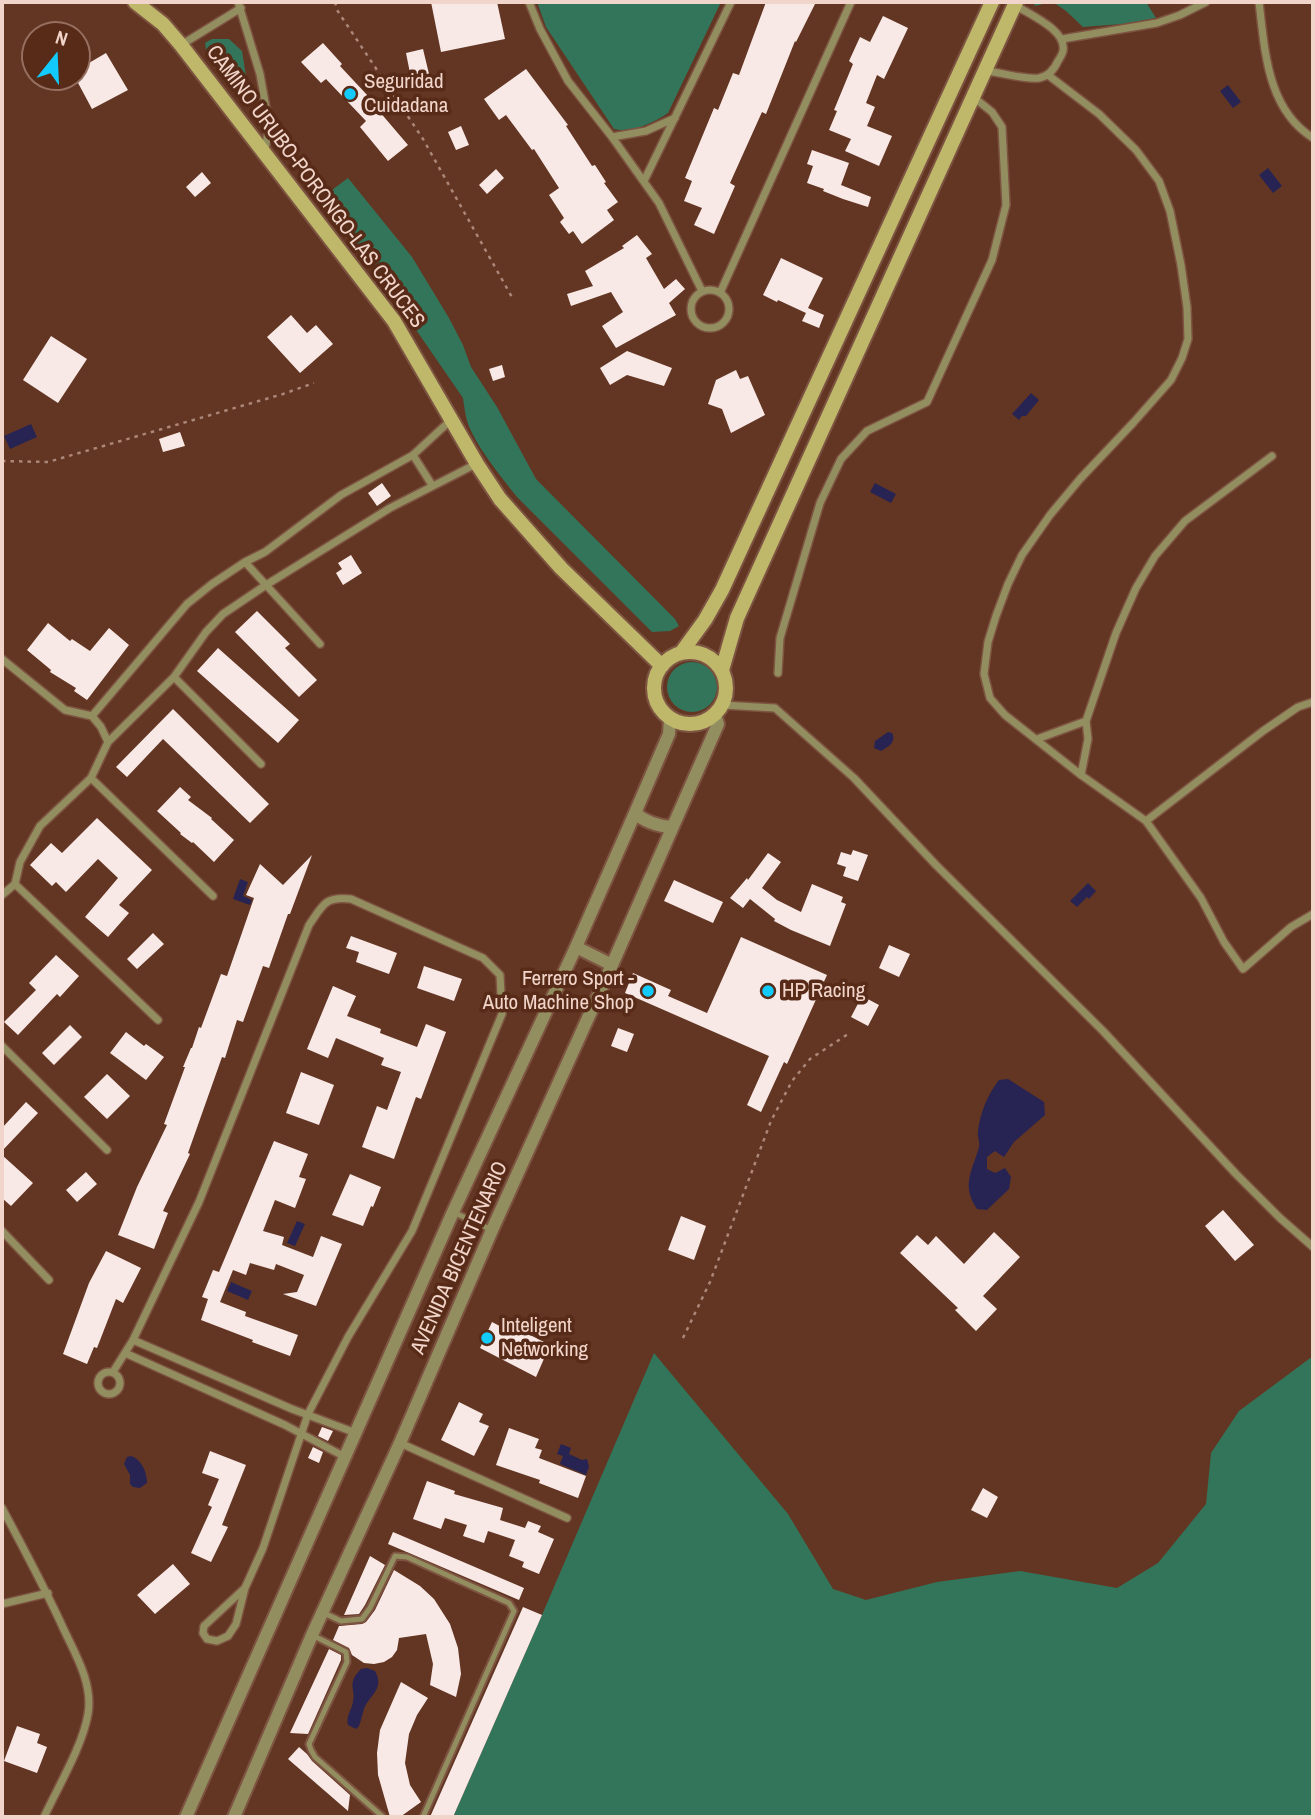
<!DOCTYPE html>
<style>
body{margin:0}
#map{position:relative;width:1315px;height:1819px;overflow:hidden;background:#633623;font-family:"Archivo Narrow",sans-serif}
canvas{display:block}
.frame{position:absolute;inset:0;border:4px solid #f2d5ca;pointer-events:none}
.north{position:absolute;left:21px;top:21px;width:70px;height:70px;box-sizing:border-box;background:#572b18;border:2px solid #956f5f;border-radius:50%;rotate:18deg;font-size:19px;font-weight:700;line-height:28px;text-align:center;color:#f2d5ca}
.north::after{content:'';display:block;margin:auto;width:24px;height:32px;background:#12cafb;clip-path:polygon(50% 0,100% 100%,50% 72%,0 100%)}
</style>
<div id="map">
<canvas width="1315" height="1819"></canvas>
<div class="frame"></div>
<div class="north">N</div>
</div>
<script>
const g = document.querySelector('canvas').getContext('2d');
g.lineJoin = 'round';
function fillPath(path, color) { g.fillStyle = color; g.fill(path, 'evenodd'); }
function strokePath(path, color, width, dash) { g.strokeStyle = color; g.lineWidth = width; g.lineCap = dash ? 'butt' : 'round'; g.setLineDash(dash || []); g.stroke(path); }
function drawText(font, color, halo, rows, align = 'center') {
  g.font = font + ' "Archivo Narrow",sans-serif'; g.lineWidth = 7; g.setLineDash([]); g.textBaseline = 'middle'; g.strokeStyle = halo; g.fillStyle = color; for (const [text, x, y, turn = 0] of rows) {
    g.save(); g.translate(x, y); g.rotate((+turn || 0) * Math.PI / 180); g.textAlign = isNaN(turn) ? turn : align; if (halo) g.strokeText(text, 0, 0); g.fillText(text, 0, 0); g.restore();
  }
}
fillPath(new Path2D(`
 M 537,2 L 721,2 L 668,113 C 653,123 633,133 614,129 L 546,27 Z
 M 1036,2 L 1146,2 L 1156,18 L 1122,24 L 1083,27 L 1066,11 L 1053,2 L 1034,6 Z
 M 212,39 L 229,39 L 242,51 L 247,82 L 245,106 L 206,49 L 205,43 Z
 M 348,178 L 412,257 L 449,318 L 463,345 L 471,367 L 497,407 L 536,479 L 675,619 L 679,626 L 670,631 L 652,632 L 517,497 C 500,475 476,447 467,421 C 465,413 464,405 463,398 L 324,196 Z
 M667 687a25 25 0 1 1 50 0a25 25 0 1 1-50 0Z
 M 654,1353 L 788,1514 L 833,1589 L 866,1600 L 937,1582 L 1020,1571 L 1117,1588 L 1158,1563 L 1206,1504 L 1211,1453 L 1239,1411 L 1313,1356 L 1313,1817 L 453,1817 L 542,1615 Z`), '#33755a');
fillPath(new Path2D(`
 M 1228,85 L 1241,102 L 1233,108 L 1220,91 Z
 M 1268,168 L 1282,186 L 1273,193 L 1259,175 Z
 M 1031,393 L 1039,400 L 1026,416 L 1022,416 L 1019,420 L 1012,414 Z
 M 31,424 L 37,437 L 10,449 L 4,436 Z
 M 875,483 L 896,494 L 891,503 L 870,492 Z
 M 888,732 L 892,733 C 897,742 888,747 881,751 L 874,748 L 875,741 Z
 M 240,879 L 248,882 L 243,896 L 252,900 L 250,905 L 233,899 Z
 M 1088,883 L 1096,891 L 1089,899 L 1087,897 L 1077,907 L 1070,901 Z
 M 1008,1079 L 1044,1102 L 1045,1115 L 1014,1142 L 1004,1157 L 995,1151 L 987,1157 L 987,1169 L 995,1173 L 1005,1168 L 1011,1177 L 1009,1189 L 987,1210 L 977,1209 C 961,1185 972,1172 979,1147 C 980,1141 977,1136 978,1131 C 980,1113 988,1094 999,1080 Z
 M 297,1221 L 305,1224 L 295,1246 L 287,1243 Z
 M 231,1282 L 252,1291 L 248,1300 L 227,1291 Z
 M 561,1444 L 571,1448 L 569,1454 L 582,1460 L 587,1459 L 589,1467 L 586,1475 L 560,1464 L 563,1456 L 557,1454 Z
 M 131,1456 C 142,1460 147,1472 147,1483 L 140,1488 L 133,1487 L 130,1484 L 130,1475 L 124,1464 L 127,1457 Z
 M 367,1668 L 375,1671 C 385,1689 370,1694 364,1709 C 362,1715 361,1721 359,1726 L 356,1729 L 348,1725 C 346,1715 351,1712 353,1702 C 356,1688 346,1684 361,1669 Z`), '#272353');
fillPath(new Path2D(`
 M 431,2 L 497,2 L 505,39 L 441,52 Z
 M 766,2 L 816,2 L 796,42 L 795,41 L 766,114 L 762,112 L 730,183 L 735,186 L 714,234 L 694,225 L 702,208 L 684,201 L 692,181 L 685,178 L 714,108 L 718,110 L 733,73 L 739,75 Z
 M 883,16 L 908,28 L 884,79 L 877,75 L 866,103 L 875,107 L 867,126 L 892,136 L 879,166 L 845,151 L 851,139 L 829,130 L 837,111 L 834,110 L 853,64 L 849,61 L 860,37 L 870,42 Z
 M 323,43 L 342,64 L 340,66 L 368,96 L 367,97 L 408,145 L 388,161 L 360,127 L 366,121 L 326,79 L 321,83 L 301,62 Z
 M 423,49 L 429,74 L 411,78 L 406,53 Z
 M 106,53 L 128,90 L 92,109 L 77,81 L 77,70 Z
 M 526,69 L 568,125 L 566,126 L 592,166 L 595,165 L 606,182 L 604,183 L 618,202 L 607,210 L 614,220 L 582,244 L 573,231 L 569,234 L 560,222 L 564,218 L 549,195 L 559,188 L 534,149 L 532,150 L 506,115 L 499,120 L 484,99 Z
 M 461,126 L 469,145 L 456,150 L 448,132 Z
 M 812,150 L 849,163 L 841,185 L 871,197 L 868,207 L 843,199 L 823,191 L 824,189 L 807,183 L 813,166 L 807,164 Z
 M 496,169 L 504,178 L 487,194 L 479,185 Z
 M 202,172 L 211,183 L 195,197 L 186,187 Z
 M 637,235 L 652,254 L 646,258 L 664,289 L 676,279 L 685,289 L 669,303 L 676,315 L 616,348 L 602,326 L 623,312 L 611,292 L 571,306 L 567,294 L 593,286 L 585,271 L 624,248 L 622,246 Z
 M 781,258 L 823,278 L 808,308 L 824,315 L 819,328 L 802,321 L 806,313 L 778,300 L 777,302 L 763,295 Z
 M 291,315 L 307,333 L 316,325 L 333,344 L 300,373 L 267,337 Z
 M 51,336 L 87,359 L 58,403 L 23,380 Z
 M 627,351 L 672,368 L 664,386 L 627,375 L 610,385 L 600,368 Z
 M 502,365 L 505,377 L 493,381 L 489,369 Z
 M 736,370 L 740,379 L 748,376 L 765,415 L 731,433 L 722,409 L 708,404 L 716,380 Z
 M 180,432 L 185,446 L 163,452 L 159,439 Z
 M 382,483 L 391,496 L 377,506 L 368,493 Z
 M 351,555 L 362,573 L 343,585 L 336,573 L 342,569 L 338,563 Z
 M 257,611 L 290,644 L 285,648 L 317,680 L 299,697 L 235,632 Z
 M 48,623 L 70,641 L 72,639 L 90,651 L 109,628 L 129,645 L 87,700 L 74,691 L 76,688 L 50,672 L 51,670 L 27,650 Z
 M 218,648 L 299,720 L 278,743 L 197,671 Z
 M 173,709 L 269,804 L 250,823 L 163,739 L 127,777 L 116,767 Z
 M 180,787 L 191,797 L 188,800 L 212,818 L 211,819 L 234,840 L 214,862 L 193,842 L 192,843 L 180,834 L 181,833 L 157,811 Z
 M 97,818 L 152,870 L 119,905 L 129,913 L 108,937 L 85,917 L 118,878 L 98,859 L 66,892 L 56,882 L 52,886 L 30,865 L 51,843 L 62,853 Z
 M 853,850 L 868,855 L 858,881 L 843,876 L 846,867 L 837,864 L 841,852 L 851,855 Z
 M 768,853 L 781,862 L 762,888 L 777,900 L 801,912 L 812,884 L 843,897 L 841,902 L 846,904 L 830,946 L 791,930 L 774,921 L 775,919 L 750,899 L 743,908 L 730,898 L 747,878 L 748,880 Z
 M 312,855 L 290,914 L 288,914 L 269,968 L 263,966 L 243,1022 L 237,1020 L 225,1058 L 222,1057 L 188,1153 L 190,1154 L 163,1211 L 168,1213 L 154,1249 L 118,1235 L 137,1187 L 167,1125 L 164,1124 L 185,1067 L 183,1067 L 191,1048 L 192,1048 L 199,1027 L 201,1028 L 221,974 L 227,976 L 254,898 L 246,895 L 260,864 L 283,885 Z
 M 674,880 L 723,902 L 713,923 L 664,901 Z
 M 153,933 L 164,944 L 137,969 L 127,959 Z
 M 351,936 L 397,953 L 389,974 L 356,962 L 359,952 L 346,948 Z
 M 741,937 L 827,975 L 787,1064 L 784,1062 L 761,1112 L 747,1105 L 769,1056 L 625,993 L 633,973 L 671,990 L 668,996 L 707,1013 Z
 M 889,945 L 910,954 L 899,977 L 879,968 Z
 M 56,955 L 79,976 L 60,997 L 57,994 L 18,1035 L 4,1022 L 36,990 L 29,983 Z
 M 424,966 L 462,979 L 454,1001 L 417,988 Z
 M 333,986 L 356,996 L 347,1016 L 381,1029 L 380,1033 L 417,1047 L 426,1024 L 446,1032 L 421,1099 L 416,1097 L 394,1159 L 362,1147 L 377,1106 L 387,1110 L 401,1072 L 381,1065 L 384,1058 L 336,1038 L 328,1058 L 307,1049 Z
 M 862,996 L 879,1005 L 868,1026 L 851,1017 Z
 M 70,1025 L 82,1037 L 54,1065 L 42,1053 Z
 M 618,1028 L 634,1034 L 627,1052 L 611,1046 Z
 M 126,1032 L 144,1046 L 146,1044 L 164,1057 L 146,1080 L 110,1053 Z
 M 301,1072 L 334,1085 L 319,1125 L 286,1113 Z
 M 107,1074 L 130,1096 L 107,1119 L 84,1097 Z
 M 26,1102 L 38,1113 L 2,1151 L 2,1128 Z
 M 274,1141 L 308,1154 L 299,1177 L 306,1179 L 295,1208 L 275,1200 L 263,1231 L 284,1237 L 282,1245 L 313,1257 L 321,1236 L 342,1244 L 316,1306 L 283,1294 L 297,1292 L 304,1275 L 276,1264 L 274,1270 L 250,1263 L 246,1275 L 233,1270 L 220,1302 L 246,1312 L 245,1316 L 298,1335 L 290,1356 L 252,1342 L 253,1340 L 201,1320 L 208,1299 L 202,1297 L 213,1270 L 219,1272 Z
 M 2,1155 L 33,1183 L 11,1206 L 2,1198 Z
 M 86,1172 L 97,1184 L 77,1202 L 66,1190 Z
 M 350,1174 L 381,1187 L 373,1207 L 371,1206 L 363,1226 L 332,1215 Z
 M 1223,1210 L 1254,1245 L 1235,1261 L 1205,1226 Z
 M 681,1216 L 706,1226 L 694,1260 L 668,1250 Z
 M 994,1232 L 1020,1257 L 983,1296 L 997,1309 L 976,1331 L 955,1310 L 958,1308 L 900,1253 L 917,1235 L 928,1245 L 936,1236 L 964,1264 Z
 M 106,1251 L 141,1268 L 123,1303 L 116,1299 L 97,1348 L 94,1347 L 87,1364 L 63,1354 L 89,1283 Z
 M 492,1322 L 517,1335 L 520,1330 L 550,1345 L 536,1377 L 480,1348 Z
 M 459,1402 L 483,1414 L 479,1422 L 489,1426 L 474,1456 L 441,1440 Z
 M 322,1427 L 333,1431 L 328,1441 L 318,1436 Z
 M 509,1428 L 539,1439 L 535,1448 L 542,1450 L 539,1458 L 586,1476 L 578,1498 L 539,1483 L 540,1480 L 496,1465 Z
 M 313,1447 L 323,1452 L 319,1463 L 308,1458 Z
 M 210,1451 L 246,1465 L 222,1525 L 228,1527 L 211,1562 L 191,1553 L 212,1507 L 208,1505 L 219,1479 L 202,1473 Z
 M 427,1481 L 455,1491 L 454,1494 L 503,1508 L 500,1520 L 525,1528 L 528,1521 L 541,1526 L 538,1532 L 554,1539 L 539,1574 L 522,1567 L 524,1562 L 509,1556 L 515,1540 L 488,1531 L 484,1543 L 463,1536 L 467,1525 L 445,1518 L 441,1529 L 413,1519 Z
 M 983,1488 L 998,1497 L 987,1518 L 971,1510 Z
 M 393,1532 L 524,1588 L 519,1600 L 388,1544 Z
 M 370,1556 L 385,1565 L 365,1605 L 359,1614 L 344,1615 Z
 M 173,1564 L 190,1584 L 155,1614 L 137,1595 Z
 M 394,1570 L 420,1586 L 434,1599 L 450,1624 L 458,1648 L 461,1674 L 456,1697 L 430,1685 L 433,1664 L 426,1634 L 399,1638 L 397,1650 L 392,1657 L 384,1662 L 374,1664 L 364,1663 L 352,1655 L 349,1648 L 333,1640 L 339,1626 L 362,1624 L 366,1622 L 375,1610 Z
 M 523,1607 L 542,1615 L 453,1817 L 430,1817 Z
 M 329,1649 L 341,1655 L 341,1660 L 308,1734 L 290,1733 Z
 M 401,1682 L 428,1698 L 417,1715 L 409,1734 L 405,1763 L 410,1785 L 421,1802 L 400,1817 L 390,1817 L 378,1775 L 377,1753 L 380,1730 Z
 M 17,1726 L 40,1734 L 37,1743 L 47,1747 L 37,1773 L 4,1761 Z
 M 299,1747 L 307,1754 L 312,1761 L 350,1795 L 348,1811 L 288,1759 Z`), '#f8e9e7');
const service = new Path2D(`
 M 453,1212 L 492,1230
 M 324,1613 L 341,1621 L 362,1619 L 370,1608 L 395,1556 L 407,1557 L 509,1603 L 514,1611 L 423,1817
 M 314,1636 L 346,1652 L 347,1662 L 309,1744 L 311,1750 L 315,1757 L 383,1817`);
const minor = new Path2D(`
 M 238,2 L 260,74 L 269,124 L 265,151
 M 529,2 L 540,29 L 568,81 L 612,137 L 659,203 L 702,291
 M 1259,2 C 1265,51 1267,109 1313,138
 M 1062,39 L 1157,23 L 1180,15 L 1206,2
 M 181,45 L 241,8
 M 985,71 C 1000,72 1025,80 1039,78 C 1049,76 1054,70 1058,61 C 1060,58 1062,55 1063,51 C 1067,30 1030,15 1015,5
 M 1048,75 L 1099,114 L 1136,150 L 1159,181 L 1170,211 L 1181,265 L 1187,307 L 1188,339 L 1182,358 L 1171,380 L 1133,423 L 1080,479 L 1050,515 L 1022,555 L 1008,584 L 996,616 L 988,642 L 984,674 L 990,698 L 1005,715 L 1081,775 L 1146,821 L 1201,898 L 1224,942 L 1243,969 L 1291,927 L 1313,914
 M 612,137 L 646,131 L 675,118
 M 644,181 L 731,2
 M691 309a19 19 0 1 1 38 0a19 19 0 1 1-38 0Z
 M 720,293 L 851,2
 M 413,455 L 432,485
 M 245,562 L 320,644
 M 2,659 L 65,710 L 92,716 L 101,727 L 108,742
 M 778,673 L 780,638 L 820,503 L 841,459 L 867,431 L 927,402 L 992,260 L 1006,205 L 1002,127 L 992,112 L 972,96
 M 174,677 L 261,764
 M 722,705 L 775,708 L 854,778 L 936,865 L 1103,1031 L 1236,1174 L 1280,1218 L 1313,1247
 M 92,716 L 187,604 L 212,584 L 245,562 L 265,552 L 341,495 L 413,455 L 452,419
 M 1037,739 L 1086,721
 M 1081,775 L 1088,739 L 1086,721 L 1116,633 L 1136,588 L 1155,556 L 1185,521 L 1272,456
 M 91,778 L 213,896
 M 1146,821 L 1263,731 L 1298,707 L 1313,702
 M 15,884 L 158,1020
 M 2,895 L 15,884 L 20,862 L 40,826 L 91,778 L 108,742 L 174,677 L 206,632 L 223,614 L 266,585 L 390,508 L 476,464
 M 2,1046 L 107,1150
 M 2,1231 L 49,1280
 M 133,1340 L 292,1409 L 356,1433
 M 125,1353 L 285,1425 L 345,1457
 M98 1383a11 11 0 1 1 22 0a11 11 0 1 1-22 0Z
 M 113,1372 L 133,1340 L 199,1202 L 309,925 C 323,905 325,896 351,899 L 483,958 L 500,975 L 502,1014 L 412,1231 L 348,1337 L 308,1414 L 263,1548 L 245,1588 L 236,1624 L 228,1636 L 217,1641 L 207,1639 L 203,1633 L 204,1626 L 245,1588
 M 400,1443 L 567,1518
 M 2,1508 C 24,1549 46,1590 65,1632 C 77,1657 93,1685 88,1714 C 83,1745 58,1787 44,1817
 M 2,1604 L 48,1593`);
const tertiary = new Path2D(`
 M 635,813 C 646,823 658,826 672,827
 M 576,947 L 612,965
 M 186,1817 L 453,1212 L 576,947 L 635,813 L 669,734 L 670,718
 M 234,1817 L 312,1635 L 400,1443 L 492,1230 L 612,965 L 718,724 L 715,715`);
const secondary = new Path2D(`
 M 135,2 L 163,24 L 181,45 L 394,321 L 477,464 L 500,499 L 561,568 L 662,666
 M654 688a36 36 0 1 1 72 0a36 36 0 1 1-72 0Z
 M 681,653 L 705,620 L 722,590 L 992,2
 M 722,670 L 737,618 L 1016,2`);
strokePath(service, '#7d5341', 9);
strokePath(minor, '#7d5341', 10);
strokePath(tertiary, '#7d5341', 16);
strokePath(secondary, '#7d5341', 18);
strokePath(new Path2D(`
 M 335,2 L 337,10 L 423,139 L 513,299
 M 2,461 L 48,462 L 283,394 L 314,383
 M 683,1338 L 710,1282 L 771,1121 L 792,1081 L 810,1059 L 848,1034`), '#ac8779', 2.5, [3.5, 5]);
strokePath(service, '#938e5f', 5);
strokePath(minor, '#938e5f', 7);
strokePath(tertiary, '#938e5f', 12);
strokePath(secondary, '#bfb86b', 14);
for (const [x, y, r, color] of [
 [350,94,7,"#12cafb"],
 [648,991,7,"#12cafb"],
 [768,991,7,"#12cafb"],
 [487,1338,7,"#12cafb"]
]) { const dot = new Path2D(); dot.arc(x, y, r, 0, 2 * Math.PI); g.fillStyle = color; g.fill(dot); strokePath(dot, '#572b18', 2.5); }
drawText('21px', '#f2d5ca', '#572b18', [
 ["Seguridad",364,82],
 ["Cuidadana",364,106],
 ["Ferrero Sport -",634,979,"right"],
 ["Auto Machine Shop",634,1003,"right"],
 ["HP Racing",782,991],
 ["Inteligent",501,1326],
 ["Networking",501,1350]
], 'left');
drawText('21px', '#f2d5ca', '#572b18', [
 ["CAMINO URUBO-PORONGO-LAS CRUCES",315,187,53],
 ["AVENIDA BICENTENARIO",460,1258,-66]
]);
</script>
